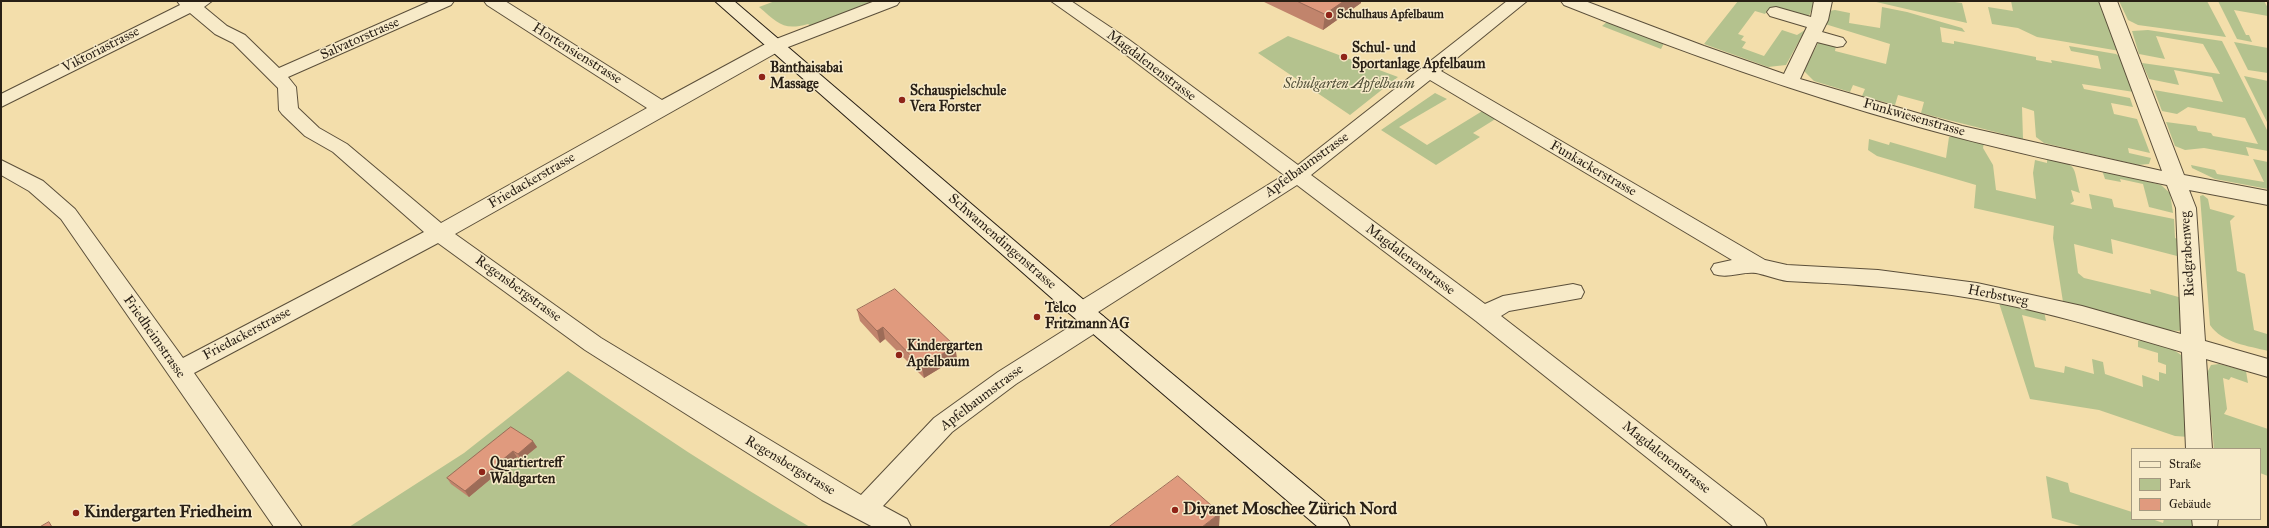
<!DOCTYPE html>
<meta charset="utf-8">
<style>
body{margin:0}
#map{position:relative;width:2269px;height:528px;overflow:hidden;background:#f3deab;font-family:"IM FELL Great Primer",serif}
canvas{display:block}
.frame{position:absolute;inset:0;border:2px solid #281f15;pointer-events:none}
.legend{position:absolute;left:2131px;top:448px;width:130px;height:72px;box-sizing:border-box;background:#f7eac8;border:1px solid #a49980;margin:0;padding:5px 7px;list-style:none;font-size:12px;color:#281f15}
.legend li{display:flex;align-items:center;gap:8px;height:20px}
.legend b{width:20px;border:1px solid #a49980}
</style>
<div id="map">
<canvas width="2269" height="528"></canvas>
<div class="frame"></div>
<ul class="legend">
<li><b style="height:5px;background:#f7eac8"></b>Straße</li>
<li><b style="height:11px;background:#b4c28e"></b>Park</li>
<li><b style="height:11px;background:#e09a7e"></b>Gebäude</li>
</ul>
</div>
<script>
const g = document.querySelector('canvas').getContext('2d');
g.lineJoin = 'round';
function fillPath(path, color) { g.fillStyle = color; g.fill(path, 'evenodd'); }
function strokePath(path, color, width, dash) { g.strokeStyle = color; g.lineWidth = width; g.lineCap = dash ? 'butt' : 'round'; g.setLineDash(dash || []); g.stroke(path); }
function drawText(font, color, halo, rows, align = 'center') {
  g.font = font + ' "IM FELL Great Primer",serif'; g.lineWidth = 3; g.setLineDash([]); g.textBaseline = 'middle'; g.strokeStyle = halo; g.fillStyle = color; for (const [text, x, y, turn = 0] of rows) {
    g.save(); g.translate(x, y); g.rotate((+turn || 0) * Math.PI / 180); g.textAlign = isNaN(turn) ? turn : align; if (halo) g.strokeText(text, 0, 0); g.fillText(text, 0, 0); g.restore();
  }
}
fillPath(new Path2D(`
 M 775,1 L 873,1 L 811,26 L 808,24 C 783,31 778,23 759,7 Z
 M 1738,1 L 1814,1 L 1810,14 L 1807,17 L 1767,11 L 1765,14 L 1755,11 L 1738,34 L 1744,36 L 1741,40 L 1746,42 L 1742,48 L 1764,56 L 1782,30 L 1797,35 L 1805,30 L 1786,65 L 1768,67 L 1704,44 Z
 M 1872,1 L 1948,1 L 1962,3 L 1967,23 Z
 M 2011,1 L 2101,1 L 2120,51 L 2037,37 L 2018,28 L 1992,24 L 1988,7 L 2013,11 Z
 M 2119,1 L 2207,1 L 2226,37 L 2138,25 L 2128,20 Z
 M 2218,1 L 2264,1 L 2268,8 L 2268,16 L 2234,10 L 2246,35 L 2249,35 L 2252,42 L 2237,39 Z
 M 1882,7 L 1907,12 L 1962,28 L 1965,32 L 1940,27 L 1942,42 L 1954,44 L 1954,41 L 2036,57 L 2036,60 L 2052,63 L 2051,60 L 2101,69 L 2098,56 L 2071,51 L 2069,46 L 2116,54 L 2122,58 L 2134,92 L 2082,84 L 2084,89 L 2130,98 L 2133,107 L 2111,103 L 2114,114 L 2137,119 L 2150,153 L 2128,148 L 2129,153 L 2151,158 L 2149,164 L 2138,165 L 2044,143 L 2036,137 L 2034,111 L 2022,107 L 2023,139 L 1921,113 L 1924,102 L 1898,95 L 1895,105 L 1862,96 L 1865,89 L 1853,85 L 1850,92 L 1814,81 L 1804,71 L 1819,41 L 1836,46 L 1835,51 L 1886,64 L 1890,44 L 1825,24 L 1829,11 L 1835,10 L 1850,13 L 1849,23 L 1880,28 Z
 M 1608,21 L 1664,43 L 1661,49 L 1602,26 Z
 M 2148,30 L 2222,41 L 2268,132 L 2268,151 L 2246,147 L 2249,156 L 2204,148 L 2185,150 L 2175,146 L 2166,122 L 2196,126 L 2198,131 L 2211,133 L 2213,136 L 2258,144 L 2245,118 L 2188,107 L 2177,114 L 2162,111 L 2154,90 L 2223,102 L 2212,77 L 2174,70 L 2179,85 L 2149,79 L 2142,63 L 2220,74 L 2203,44 L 2156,36 L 2165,59 L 2139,54 L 2132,31 Z
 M 1288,36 L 1398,77 L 1350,115 L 1258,53 Z
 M 2234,42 L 2268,48 L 2268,73 L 2248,70 Z
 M 2244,76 L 2268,81 L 2268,124 Z
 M 1435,93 L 1447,99 L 1399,127 L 1427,145 L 1484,110 L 1497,118 L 1473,133 L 1480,137 L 1436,165 L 1381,130 Z
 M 1953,136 L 1984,143 L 1983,148 L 1993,165 L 1996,190 L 2036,199 L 2033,173 L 2035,160 L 2047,163 L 2047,158 C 2079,167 2072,162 2080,193 L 2071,190 L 2074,201 L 2070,204 L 2092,209 L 2089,194 L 2112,199 L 2114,207 L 2174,219 L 2175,238 L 2180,240 L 2181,257 L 2111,239 L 2113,254 L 2074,244 L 2078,273 L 2084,278 L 2151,294 L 2150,289 L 2182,298 L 2183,328 L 2179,331 L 2165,330 L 2063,302 L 2053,238 L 2054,226 L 1974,208 L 1976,185 L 1877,156 L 1868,150 L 1869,139 L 1889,145 L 1890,142 L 1946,158 L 1949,137 Z
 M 2253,159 L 2268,162 L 2268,189 L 2215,179 L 2192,168 L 2191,165 L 2215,170 L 2217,174 L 2264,182 Z
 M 2102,170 L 2161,185 L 2170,193 L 2173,213 L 2149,207 L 2143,184 L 2120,179 L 2121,182 L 2105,179 Z
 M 2203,195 L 2208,199 L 2210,209 L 2235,216 L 2230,221 L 2237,271 L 2245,274 L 2254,330 L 2267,334 L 2268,351 C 2249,346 2222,343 2210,325 L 2200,196 Z
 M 1998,300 L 2044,311 L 2046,321 L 2022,315 L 2035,367 L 2064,373 L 2065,366 L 2094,374 L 2092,359 L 2103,362 L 2105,374 L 2143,387 L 2142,375 L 2159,381 L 2159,372 L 2166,374 L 2166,365 L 2158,362 L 2158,353 L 2138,347 L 2138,341 C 2151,336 2174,349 2184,357 L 2189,437 L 2175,436 L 2099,410 L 2030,399 Z
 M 2219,364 L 2246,371 L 2248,383 L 2231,377 L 2229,380 L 2223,378 L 2227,409 L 2224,414 L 2268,429 L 2268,476 L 2260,473 L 2260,449 L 2214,449 L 2207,373 L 2211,365 Z
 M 568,371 C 647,426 727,479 810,527 L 349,527 L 464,453 Z
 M 2046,476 L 2068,483 L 2070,492 L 2132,512 L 2132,519 L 2152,519 L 2163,523 L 2164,519 L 2198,519 L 2198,527 L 2084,527 L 2052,518 Z`), '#b4c28e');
const street = new Path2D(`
 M 177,1 L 212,1 L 204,7 L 227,26 L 245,35 L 279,68 L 431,1 L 454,1 L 451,5 L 288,77 L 296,87 L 298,108 L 319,128 L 347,144 L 441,223 L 647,108 L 487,5 L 484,1 L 505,1 L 662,100 L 771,41 L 875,1 L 900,1 L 897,5 L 783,49 L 455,234 L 601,338 L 861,495 L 934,418 L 998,372 L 1082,319 L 1074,317 L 1071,311 L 1074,305 L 1284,175 L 1116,47 L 1051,1 L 1071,1 L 1128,39 L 1298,165 L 1507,1 L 1527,1 L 1441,71 L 1765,260 L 1787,265 L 1878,270 L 1977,283 L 2082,306 L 2181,334 L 2176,208 L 2167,185 C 2080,167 1993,148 1908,124 C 1791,91 1677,50 1564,5 L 1561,1 L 1585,1 L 1704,46 L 1784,74 L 1807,27 L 1770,16 L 1767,12 L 1770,8 L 1776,7 L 1811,17 L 1814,1 L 1832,1 L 1828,20 L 1822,32 L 1843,38 L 1846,42 L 1843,46 L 1837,47 L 1817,42 L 1800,79 L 1962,126 L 2162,171 L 2099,1 L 2117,1 L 2184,175 L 2268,191 L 2268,205 L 2189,190 L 2196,208 L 2205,341 L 2268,359 L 2268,377 L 2206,359 L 2212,449 L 2186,449 L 2182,352 C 2114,332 2046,311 1977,299 C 1914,288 1851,284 1787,281 C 1776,279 1766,275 1756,273 C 1742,271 1728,279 1714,274 L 1711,269 L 1714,264 L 1732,260 L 1430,80 L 1311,175 L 1485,304 L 1503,296 L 1573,284 L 1581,286 L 1584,292 L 1581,298 L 1509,311 L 1501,316 L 1763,519 L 1767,527 L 1734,527 L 1476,321 L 1297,185 L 1095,314 L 1103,316 L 1107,322 L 1103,328 L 1016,384 L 952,432 L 883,506 L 907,519 L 911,527 L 873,527 L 822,500 L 585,350 L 438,243 L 194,373 L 302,527 L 274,527 L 61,219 L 29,191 L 1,175 L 1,160 L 43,181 L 75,209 L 183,358 L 424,232 L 333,152 L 305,136 L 282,114 L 279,110 L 278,88 L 233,43 L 215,34 L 190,13 L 1,107 L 1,94 L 180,5 Z
 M 2192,519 L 2218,519 L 2217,527 L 2193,527 Z`);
const secondary = new Path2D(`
 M 715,1 L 734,1 L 1079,296 L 1346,519 L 1350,527 L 1318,527 L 1063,308 Z`);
strokePath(street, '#5b4f3a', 2);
strokePath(secondary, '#281f15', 2);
fillPath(street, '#f7eac8');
fillPath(secondary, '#f7eac8');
fillPath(new Path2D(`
 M 1262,1 L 1361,1 L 1361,3 L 1323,30 Z
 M 857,310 L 957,358 L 924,378 L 885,339 L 880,343 L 860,321 Z
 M 511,427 L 537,447 L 521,460 L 517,457 L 469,497 L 451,484 L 447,478 Z`), '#c1846c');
fillPath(new Path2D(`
 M 1344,1 L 1361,1 L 1361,3 L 1323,30 L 1325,14 Z
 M 883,327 L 885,339 L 880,343 L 877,331 Z
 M 955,346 L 957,358 L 924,378 L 922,367 Z
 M 533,441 L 537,447 L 521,460 L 518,454 Z
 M 513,451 L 517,457 L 469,497 L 465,491 Z
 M 1220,513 L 1219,527 L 1202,527 Z`), '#9d6c58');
const building = new Path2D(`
 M 1297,1 L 1344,1 L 1325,14 Z
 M 895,289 L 955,346 L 922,367 L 883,327 L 877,331 L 857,310 Z
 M 511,427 L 533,441 L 518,454 L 513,451 L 465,491 L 447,478 Z
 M 1178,476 L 1220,513 L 1202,527 L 1109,527 Z
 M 49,522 L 52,527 L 40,527 Z`);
fillPath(building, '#e09a7e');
strokePath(building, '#9d6c58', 1);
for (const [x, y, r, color] of [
 [1329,15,4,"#8f2418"],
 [1344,57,4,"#8f2418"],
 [762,77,4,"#8f2418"],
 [902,100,4,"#8f2418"],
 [1037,317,4,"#8f2418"],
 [899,355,4,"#8f2418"],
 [482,472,4,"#8f2418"],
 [1175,510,4,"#8f2418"],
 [76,513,4,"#8f2418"]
]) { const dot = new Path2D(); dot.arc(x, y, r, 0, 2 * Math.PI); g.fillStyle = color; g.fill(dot); strokePath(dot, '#f7eac8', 1.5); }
drawText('bold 12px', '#281f15', '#f7eac8', [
 ["Schulhaus Apfelbaum",1337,15]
], 'left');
drawText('14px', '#281f15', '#f7eac8', [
 ["Salvatorstrasse",360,39,-24],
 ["Viktoriastrasse",101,50,-27],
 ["Hortensienstrasse",577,54,32],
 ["Magdalenenstrasse",1151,66,37],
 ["Funkwiesenstrasse",1914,118,16],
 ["Apfelbaumstrasse",1307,165,-36],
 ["Funkackerstrasse",1593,169,30],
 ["Friedackerstrasse",532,181,-30],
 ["Schwamendingenstrasse",1002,242,41],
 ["Riedgrabenweg",2188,254,-93],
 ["Magdalenenstrasse",1410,260,37],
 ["Regensbergstrasse",518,289,36],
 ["Herbstweg",1998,296,11],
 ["Friedackerstrasse",247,334,-28],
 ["Friedheimstrasse",154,337,55],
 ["Apfelbaumstrasse",982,398,-37],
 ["Magdalenenstrasse",1666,458,38],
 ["Regensbergstrasse",790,466,31]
]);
drawText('bold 14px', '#281f15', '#f7eac8', [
 ["Schul- und",1352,49],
 ["Sportanlage Apfelbaum",1352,65],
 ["Banthaisabai",770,69],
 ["Massage",770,85],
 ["Schauspielschule",910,92],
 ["Vera Forster",910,108],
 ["Telco",1045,309],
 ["Fritzmann AG",1045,325],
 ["Kindergarten",907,347],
 ["Apfelbaum",907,363],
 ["Quartiertreff",490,464],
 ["Waldgarten",490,480]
], 'left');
drawText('italic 14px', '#525039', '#f7eac8', [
 ["Schulgarten Apfelbaum",1349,85]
]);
drawText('bold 17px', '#281f15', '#f7eac8', [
 ["Diyanet Moschee Zürich Nord",1183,510],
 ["Kindergarten Friedheim",84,513]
], 'left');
</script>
